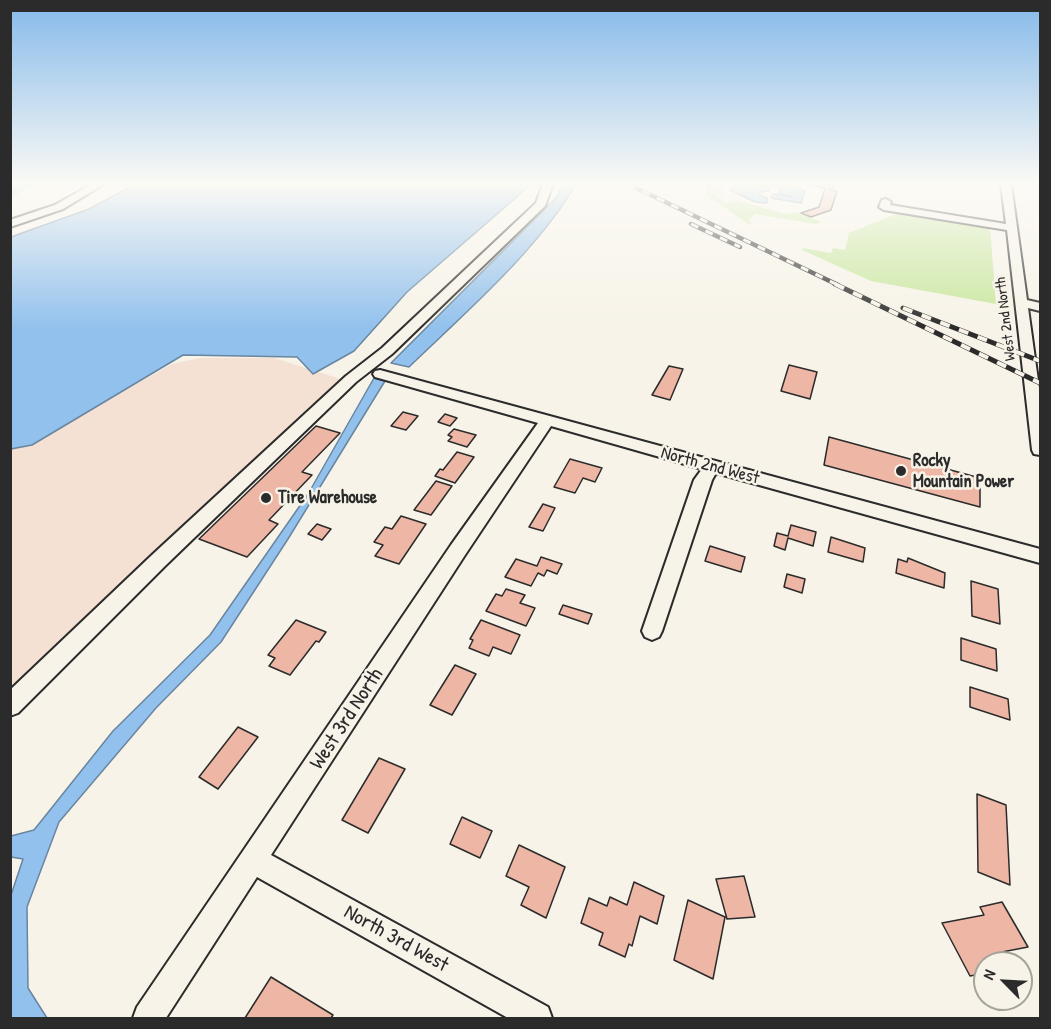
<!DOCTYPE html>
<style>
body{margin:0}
#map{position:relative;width:1051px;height:1029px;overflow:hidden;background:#f7f3e8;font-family:"Patrick Hand",sans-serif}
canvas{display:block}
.frame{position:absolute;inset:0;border:12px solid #2b2b2b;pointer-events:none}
.north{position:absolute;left:973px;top:951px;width:60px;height:60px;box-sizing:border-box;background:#f7f3e8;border:2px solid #a5a39c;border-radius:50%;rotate:294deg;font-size:16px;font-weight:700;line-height:24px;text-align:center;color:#2b2b2b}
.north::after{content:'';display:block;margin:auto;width:21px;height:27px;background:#2b2b2b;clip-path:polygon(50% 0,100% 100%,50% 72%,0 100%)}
</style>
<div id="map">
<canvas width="1051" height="1029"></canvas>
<div class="frame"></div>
<div class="north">N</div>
</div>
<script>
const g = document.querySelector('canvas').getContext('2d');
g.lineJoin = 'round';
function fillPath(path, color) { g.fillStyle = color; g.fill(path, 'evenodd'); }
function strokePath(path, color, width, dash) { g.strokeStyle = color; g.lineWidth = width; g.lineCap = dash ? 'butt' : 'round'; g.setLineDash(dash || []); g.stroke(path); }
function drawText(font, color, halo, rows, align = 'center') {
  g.font = font + ' "Patrick Hand",sans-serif'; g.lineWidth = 5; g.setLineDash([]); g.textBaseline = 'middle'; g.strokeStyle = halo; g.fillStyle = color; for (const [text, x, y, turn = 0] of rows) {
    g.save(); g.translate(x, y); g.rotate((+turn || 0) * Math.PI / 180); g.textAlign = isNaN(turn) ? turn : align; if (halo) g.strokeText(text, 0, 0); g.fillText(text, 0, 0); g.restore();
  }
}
fillPath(new Path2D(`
 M 200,358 L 274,358 L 344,380 L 11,696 L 11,438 L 62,415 L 108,400 L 172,364 Z`), '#f4e1d4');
fillPath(new Path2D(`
 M 706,184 L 724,184 L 720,188 L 726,193 L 715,195 L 725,202 L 737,200 L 785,214 L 797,212 L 821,222 L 816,224 L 755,214 L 748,221 L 751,222 L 750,225 L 706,195 Z
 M 901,212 L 990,227 L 996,304 L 871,281 L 802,250 L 803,248 L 831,253 L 833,248 L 845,250 L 849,233 Z`), '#c8e69d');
const water = new Path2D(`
 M 136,184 L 528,184 L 526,189 L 407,292 L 354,351 L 313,374 L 297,357 L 183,355 L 32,445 L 11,449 L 11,237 L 89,209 Z
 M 562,184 L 576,184 C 538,250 464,314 409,367 L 391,363 L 557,197 Z
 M 741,184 L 768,185 L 769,191 L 761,192 L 759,195 L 767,198 L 767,203 L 755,202 L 730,190 L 731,187 Z
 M 786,186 L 795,186 L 805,191 L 801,203 L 771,198 L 773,194 L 793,197 L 778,193 L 782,187 Z
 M 374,378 L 385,381 L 288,539 L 221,642 L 156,708 L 59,822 L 27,907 L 28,988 L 47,1018 L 11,1018 L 11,895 L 23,859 L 11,857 L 11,836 L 34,830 L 113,731 L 210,635 L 308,494 Z`);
fillPath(water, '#92c1ed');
strokePath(water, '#69859f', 1.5);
fillPath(new Path2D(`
 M 17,184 L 36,184 L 10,197 L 10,187 Z`), '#92c1ed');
const building = new Path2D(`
 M 811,184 L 829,184 L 835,187 L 829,190 L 837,191 L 831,210 L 811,217 L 801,213 L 819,207 L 825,189 Z
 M 789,365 L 817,372 L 810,399 L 781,391 Z
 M 669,366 L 683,369 L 670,400 L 652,395 Z
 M 403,412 L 418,416 L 406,430 L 391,426 Z
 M 445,414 L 457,418 L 450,426 L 438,422 Z
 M 316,426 L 340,433 L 302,472 L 312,475 L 269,520 L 278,524 L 247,557 L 199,539 Z
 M 454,429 L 476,435 L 467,447 L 448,441 L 452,437 L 448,435 Z
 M 829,437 L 980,478 L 980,507 L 824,465 Z
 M 457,452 L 474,457 L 455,483 L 435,476 L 440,469 L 443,470 Z
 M 570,459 L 602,468 L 595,482 L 583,478 L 575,493 L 554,487 Z
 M 436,481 L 452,486 L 431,515 L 414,510 Z
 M 543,504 L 555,508 L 543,531 L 529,527 Z
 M 401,516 L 426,524 L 399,564 L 375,556 L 383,545 L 374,542 L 385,527 L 392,529 Z
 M 317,524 L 331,529 L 322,540 L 308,534 Z
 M 791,525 L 816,532 L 813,546 L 788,538 L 785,550 L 774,546 L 777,533 L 788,536 Z
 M 831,537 L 865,548 L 863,562 L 828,552 Z
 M 710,546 L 745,557 L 741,572 L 705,561 Z
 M 541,557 L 562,564 L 557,574 L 547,570 L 544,576 L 538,573 L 531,586 L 505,577 L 516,559 L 537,566 Z
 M 908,558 L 945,573 L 944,588 L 896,573 L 898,559 L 907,562 Z
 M 787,574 L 805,579 L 802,593 L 784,587 Z
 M 971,581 L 998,589 L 1000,624 L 972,616 Z
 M 506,589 L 525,595 L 520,603 L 535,608 L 526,626 L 486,611 L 496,594 L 502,596 Z
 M 563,605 L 592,614 L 588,624 L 559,614 Z
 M 296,620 L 326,632 L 319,642 L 316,641 L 290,675 L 269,666 L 275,658 L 268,655 Z
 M 481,620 L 520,635 L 511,654 L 493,647 L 489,656 L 469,648 L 473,640 L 470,639 Z
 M 961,638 L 996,649 L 997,671 L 961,660 Z
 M 455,665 L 476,674 L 452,715 L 430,705 Z
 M 970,687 L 1008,699 L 1010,720 L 970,707 Z
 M 238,727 L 258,737 L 218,789 L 199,777 Z
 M 379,758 L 405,769 L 368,833 L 342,820 Z
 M 977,794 L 1006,805 L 1010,885 L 978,872 Z
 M 462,817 L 492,831 L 480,858 L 450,844 Z
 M 519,845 L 565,867 L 546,918 L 521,905 L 529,887 L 506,876 Z
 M 744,876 L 755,917 L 727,919 L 716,879 Z
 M 634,882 L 664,896 L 657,924 L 640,916 L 632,946 L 629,944 L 625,957 L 599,945 L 603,933 L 581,923 L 589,898 L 607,906 L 610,897 L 627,905 Z
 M 688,900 L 725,917 L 713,979 L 674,960 Z
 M 1002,902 L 1028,947 L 1002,952 L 1008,963 L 985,963 L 985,973 L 970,976 L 942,923 L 984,915 L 980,907 Z
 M 271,977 L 333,1015 L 331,1018 L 245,1018 Z`);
fillPath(building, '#eeb6a5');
strokePath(building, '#2b2b2b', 1.5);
const minor = new Path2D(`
 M 92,184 L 104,184 L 63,209 L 10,227 L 10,220 L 55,205 Z
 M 543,184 L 553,184 L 545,206 L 392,354 L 356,382 L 166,565 L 18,713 L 10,716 L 10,690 L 152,555 L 346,376 L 382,348 L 536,203 Z
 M 1001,184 L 1011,184 L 1027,300 L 1040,303 L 1040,311 L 1028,308 L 1040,395 L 1040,455 L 1034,454 L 1032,450 L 1007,230 L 884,210 L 879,207 L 882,200 L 886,199 L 891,202 L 890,205 L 1006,224 Z
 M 380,370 L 1040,549 L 1040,563 L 716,473 L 712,480 L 662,631 L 659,637 L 652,640 L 645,637 L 642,631 L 694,480 L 702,469 L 551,426 L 465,555 L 271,855 L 548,1007 L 552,1018 L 508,1018 L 257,877 L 166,1018 L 133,1018 L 137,1007 L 451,545 L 538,423 L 375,377 L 373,374 L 375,371 Z`);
strokePath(minor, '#2b2b2b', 4);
fillPath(minor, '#f7f3e8');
const railFar1 = new Path2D(`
 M 628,184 L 838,285
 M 691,224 L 740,247`);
const rail = new Path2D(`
 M 835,284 L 1040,383
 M 903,308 L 1040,361`);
strokePath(railFar1, '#2b2b2b', 4.5);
strokePath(rail, '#2b2b2b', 5);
strokePath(railFar1, '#f7f3e8', 3, [8]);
strokePath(rail, '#f7f3e8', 4, [10]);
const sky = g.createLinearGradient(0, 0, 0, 328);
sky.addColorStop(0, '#85b9ea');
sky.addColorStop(0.56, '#fbfaf5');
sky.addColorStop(1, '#fbfaf500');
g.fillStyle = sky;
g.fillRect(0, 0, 1051, 328);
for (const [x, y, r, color] of [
 [901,471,6,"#2b2b2b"],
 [266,498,6,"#2b2b2b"]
]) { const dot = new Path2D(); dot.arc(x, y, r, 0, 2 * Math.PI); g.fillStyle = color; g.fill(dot); strokePath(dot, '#f7f3e8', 2); }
drawText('15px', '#2b2b2b', '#f7f3e8', [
 ["West 2nd North",1006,319,-97]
]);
drawText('bold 18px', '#2b2b2b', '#f7f3e8', [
 ["Rocky",913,461],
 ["Mountain Power",913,482],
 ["Tire Warehouse",278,498]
], 'left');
drawText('18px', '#2b2b2b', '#f7f3e8', [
 ["North 2nd West",710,466,15]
]);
drawText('21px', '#2b2b2b', '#f7f3e8', [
 ["West 3rd North",347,719,-57],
 ["North 3rd West",396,939,29]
]);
</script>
